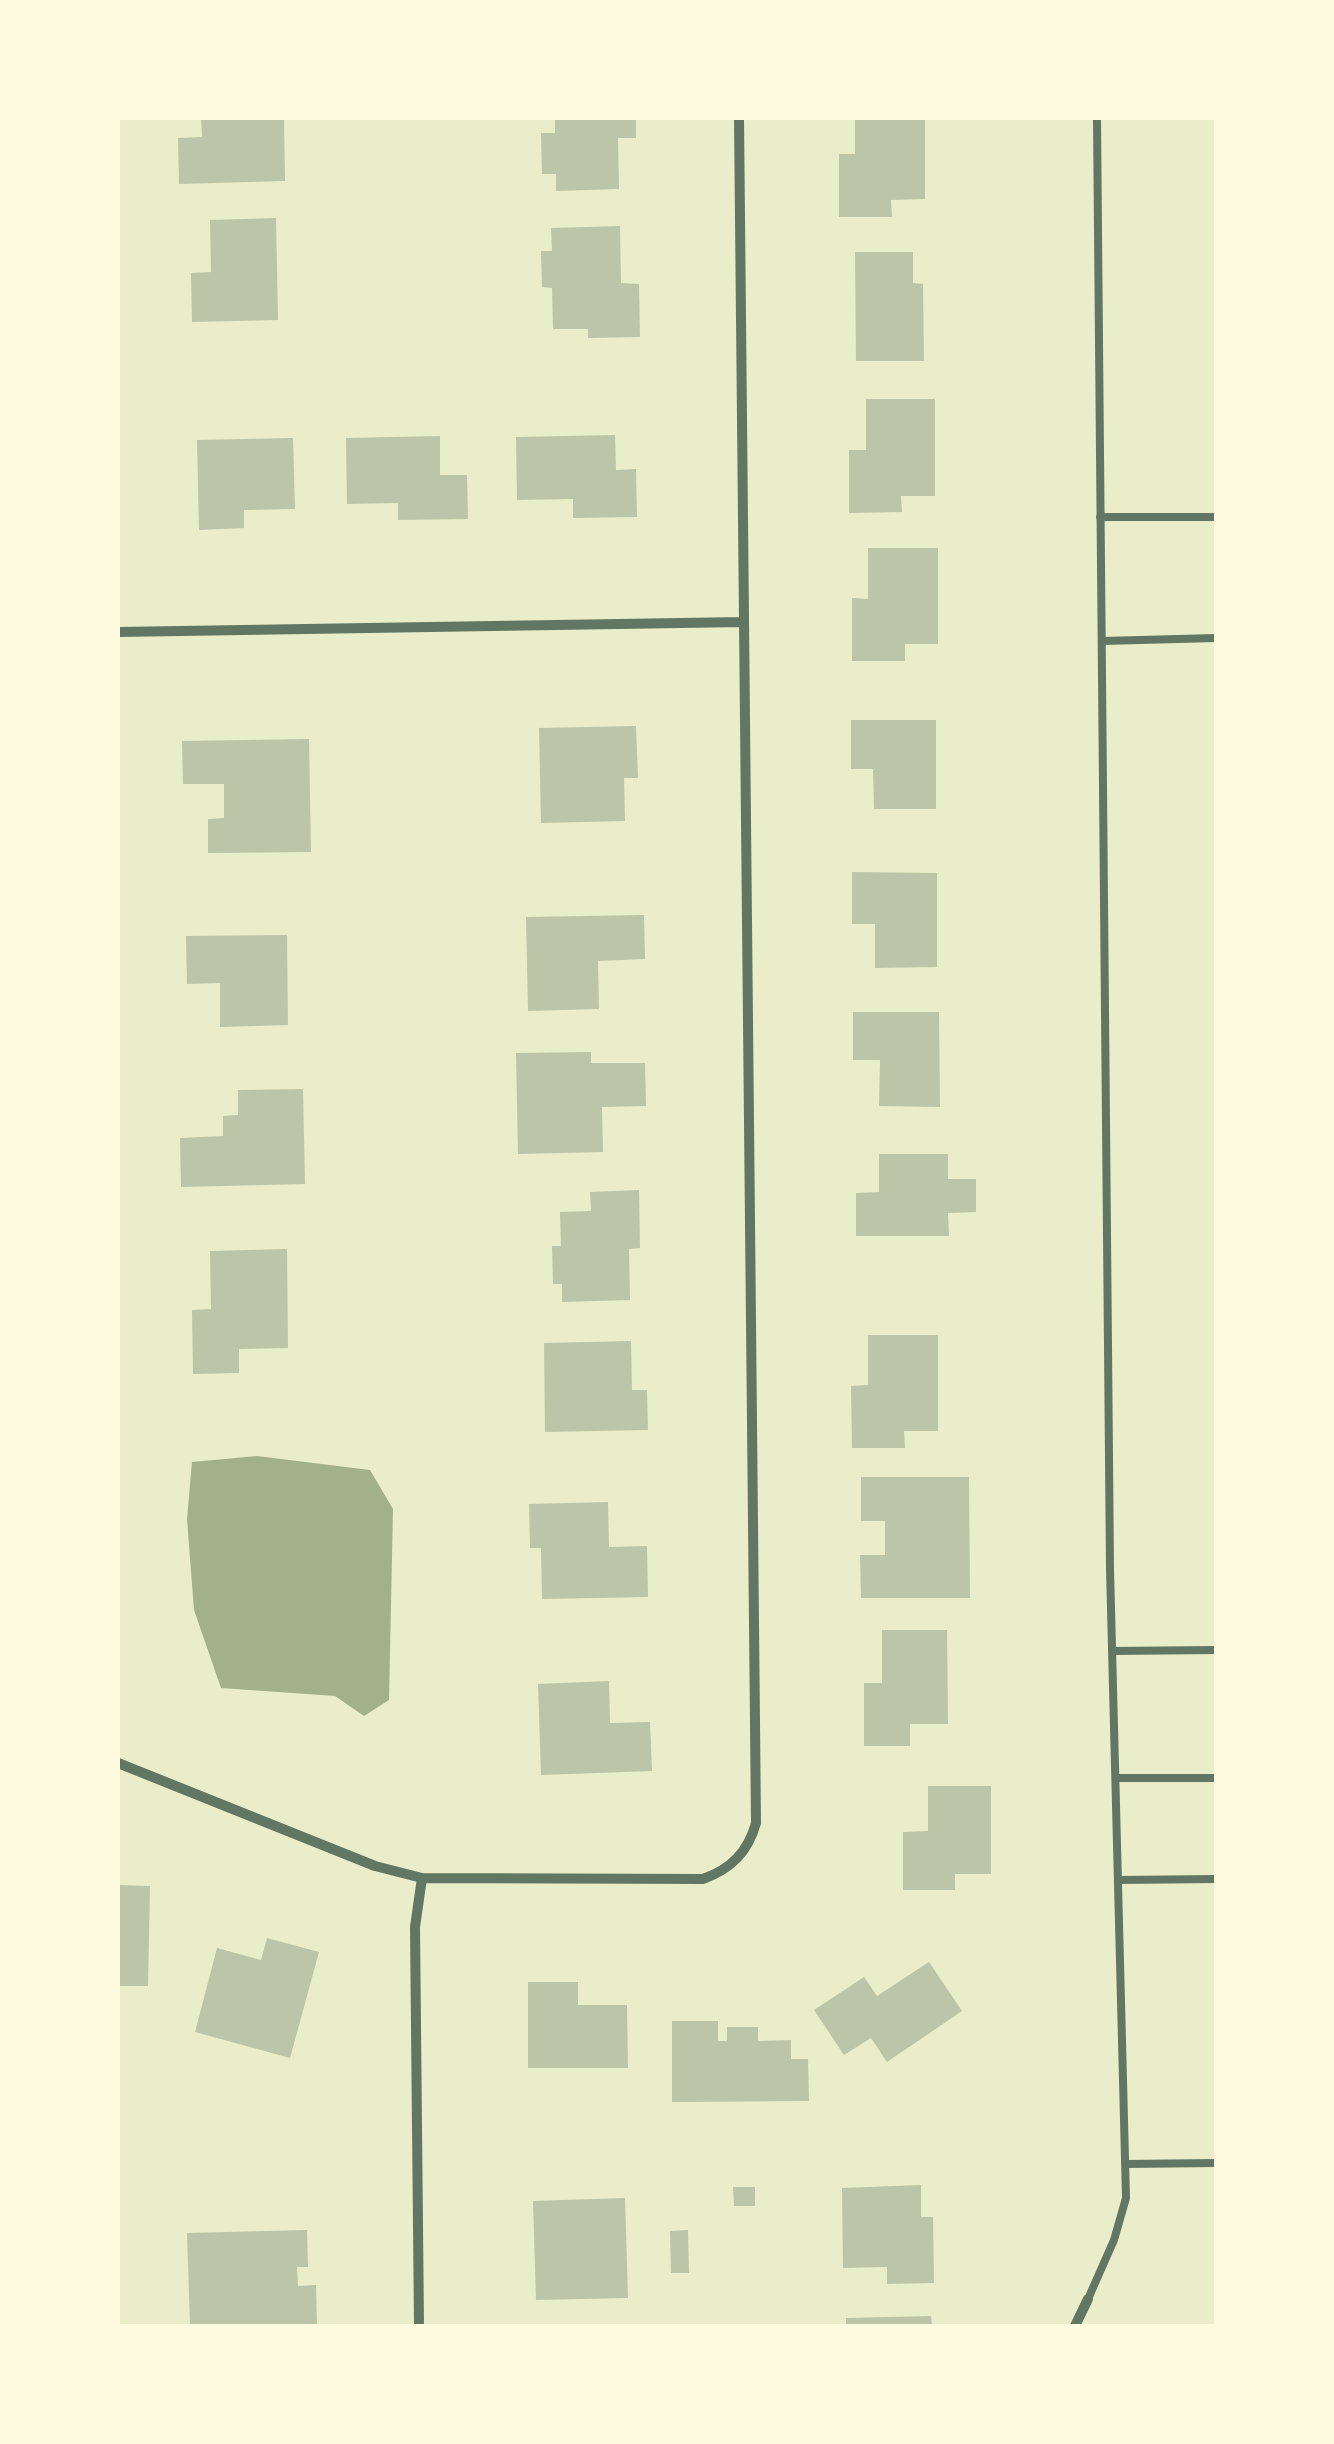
<!DOCTYPE html>
<style>
body{margin:0}
#map{position:relative;width:1334px;height:2444px;overflow:hidden;background:#e9edc9;font-family:"Public Sans",sans-serif}
canvas{display:block}
.frame{position:absolute;inset:0;border:120px solid #fefae0;pointer-events:none}
</style>
<div id="map">
<canvas width="1334" height="2444"></canvas>
<div class="frame"></div>
</div>
<script>
const g = document.querySelector('canvas').getContext('2d');
g.lineJoin = 'round';
function fillPath(path, color) { g.fillStyle = color; g.fill(path, 'evenodd'); }
function strokePath(path, color, width, dash) { g.strokeStyle = color; g.lineWidth = width; g.lineCap = dash ? 'butt' : 'round'; g.setLineDash(dash || []); g.stroke(path); }
fillPath(new Path2D(`
 M 257,1456 L 370,1470 L 393,1509 L 389,1700 L 364,1716 L 335,1696 L 221,1688 L 194,1610 L 187,1519 L 192,1462 Z`), '#a3b18a');
fillPath(new Path2D(`
 M 201,118 L 284,118 L 285,181 L 179,184 L 178,138 L 202,137 Z
 M 555,118 L 636,118 L 636,138 L 618,138 L 619,189 L 556,191 L 556,174 L 542,174 L 541,133 L 555,133 Z
 M 855,118 L 925,118 L 925,199 L 891,200 L 892,217 L 839,217 L 839,154 L 855,154 Z
 M 276,218 L 278,320 L 192,322 L 191,273 L 211,272 L 210,220 Z
 M 620,226 L 621,283 L 639,284 L 640,337 L 588,338 L 588,329 L 553,329 L 552,288 L 542,287 L 541,251 L 552,251 L 551,228 Z
 M 855,252 L 913,252 L 913,283 L 923,284 L 924,361 L 856,361 Z
 M 866,399 L 935,399 L 935,496 L 901,496 L 902,512 L 849,513 L 849,450 L 866,450 Z
 M 615,435 L 616,470 L 636,469 L 637,517 L 573,518 L 573,499 L 517,500 L 516,437 Z
 M 440,436 L 440,475 L 467,475 L 468,519 L 398,520 L 398,503 L 347,504 L 346,438 Z
 M 293,438 L 295,509 L 244,510 L 244,528 L 199,530 L 197,440 Z
 M 868,548 L 938,548 L 938,644 L 905,644 L 905,661 L 852,661 L 852,598 L 868,599 Z
 M 851,720 L 936,720 L 936,809 L 874,809 L 873,769 L 851,769 Z
 M 636,726 L 638,778 L 624,778 L 625,821 L 541,823 L 539,728 Z
 M 309,739 L 311,852 L 208,853 L 208,819 L 224,818 L 224,784 L 183,784 L 182,741 Z
 M 852,872 L 937,873 L 937,967 L 875,968 L 875,924 L 852,924 Z
 M 644,915 L 645,959 L 598,961 L 599,1009 L 528,1011 L 526,917 Z
 M 287,935 L 288,1025 L 220,1027 L 220,983 L 187,984 L 186,936 Z
 M 853,1012 L 939,1012 L 940,1107 L 879,1106 L 880,1060 L 853,1060 Z
 M 591,1052 L 591,1063 L 645,1063 L 646,1106 L 602,1107 L 603,1152 L 518,1154 L 516,1053 Z
 M 303,1089 L 305,1184 L 181,1187 L 180,1138 L 223,1136 L 223,1116 L 238,1115 L 238,1090 Z
 M 879,1154 L 948,1154 L 948,1179 L 976,1179 L 976,1212 L 948,1213 L 949,1236 L 856,1236 L 856,1193 L 879,1192 Z
 M 639,1190 L 640,1248 L 629,1249 L 630,1300 L 562,1302 L 562,1284 L 553,1284 L 552,1246 L 561,1246 L 560,1212 L 591,1211 L 590,1192 Z
 M 287,1249 L 288,1348 L 239,1349 L 239,1373 L 193,1374 L 192,1310 L 211,1309 L 210,1251 Z
 M 868,1335 L 938,1335 L 938,1431 L 904,1431 L 905,1448 L 852,1448 L 851,1386 L 868,1385 Z
 M 631,1341 L 632,1390 L 647,1390 L 648,1430 L 545,1432 L 544,1343 Z
 M 861,1477 L 969,1477 L 970,1598 L 861,1598 L 860,1555 L 885,1555 L 885,1521 L 861,1521 Z
 M 608,1502 L 609,1547 L 647,1546 L 648,1597 L 542,1599 L 541,1548 L 530,1548 L 529,1504 Z
 M 882,1630 L 947,1630 L 948,1724 L 910,1724 L 910,1746 L 864,1746 L 864,1683 L 882,1683 Z
 M 609,1681 L 610,1723 L 650,1722 L 652,1771 L 541,1775 L 538,1684 Z
 M 928,1786 L 991,1786 L 991,1874 L 955,1874 L 955,1890 L 903,1890 L 903,1832 L 928,1831 Z
 M 118,1885 L 150,1886 L 148,1986 L 118,1986 Z
 M 267,1938 L 319,1952 L 290,2058 L 195,2032 L 217,1948 L 261,1960 Z
 M 929,1962 L 962,2011 L 887,2062 L 871,2038 L 844,2055 L 814,2010 L 864,1977 L 877,1996 Z
 M 528,1982 L 578,1982 L 578,2005 L 627,2005 L 628,2068 L 528,2068 Z
 M 672,2021 L 718,2021 L 718,2041 L 727,2041 L 727,2027 L 758,2027 L 758,2041 L 791,2040 L 791,2059 L 808,2059 L 809,2101 L 672,2102 Z
 M 921,2185 L 921,2217 L 933,2217 L 934,2283 L 887,2284 L 887,2267 L 843,2268 L 842,2188 Z
 M 733,2187 L 755,2187 L 755,2206 L 734,2206 Z
 M 625,2198 L 628,2298 L 536,2300 L 533,2201 Z
 M 307,2230 L 308,2267 L 297,2267 L 298,2286 L 316,2285 L 317,2326 L 190,2326 L 187,2233 Z
 M 688,2230 L 689,2273 L 671,2273 L 670,2231 Z
 M 931,2316 L 932,2326 L 846,2326 L 846,2318 Z`), '#bcc5a7');
strokePath(new Path2D(`
 M 1100,517 L 1216,517
 M 1102,641 L 1216,638
 M 1112,1651 L 1216,1650
 M 1117,1778 L 1216,1778
 M 1119,1880 L 1216,1879
 M 1125,2164 L 1216,2163
 M 1088,2299 L 1114,2240 L 1126,2198 L 1110,1569 L 1097,118`), '#617663', 8);
strokePath(new Path2D(`
 M 118,632 L 743,622
 M 118,1763 L 375,1866 L 422,1878 L 703,1879 C 731,1869 748,1852 756,1823 L 739,118
 M 419,2326 L 415,1927 L 422,1878
 M 1075,2326 L 1088,2299`), '#617663', 10);
</script>
